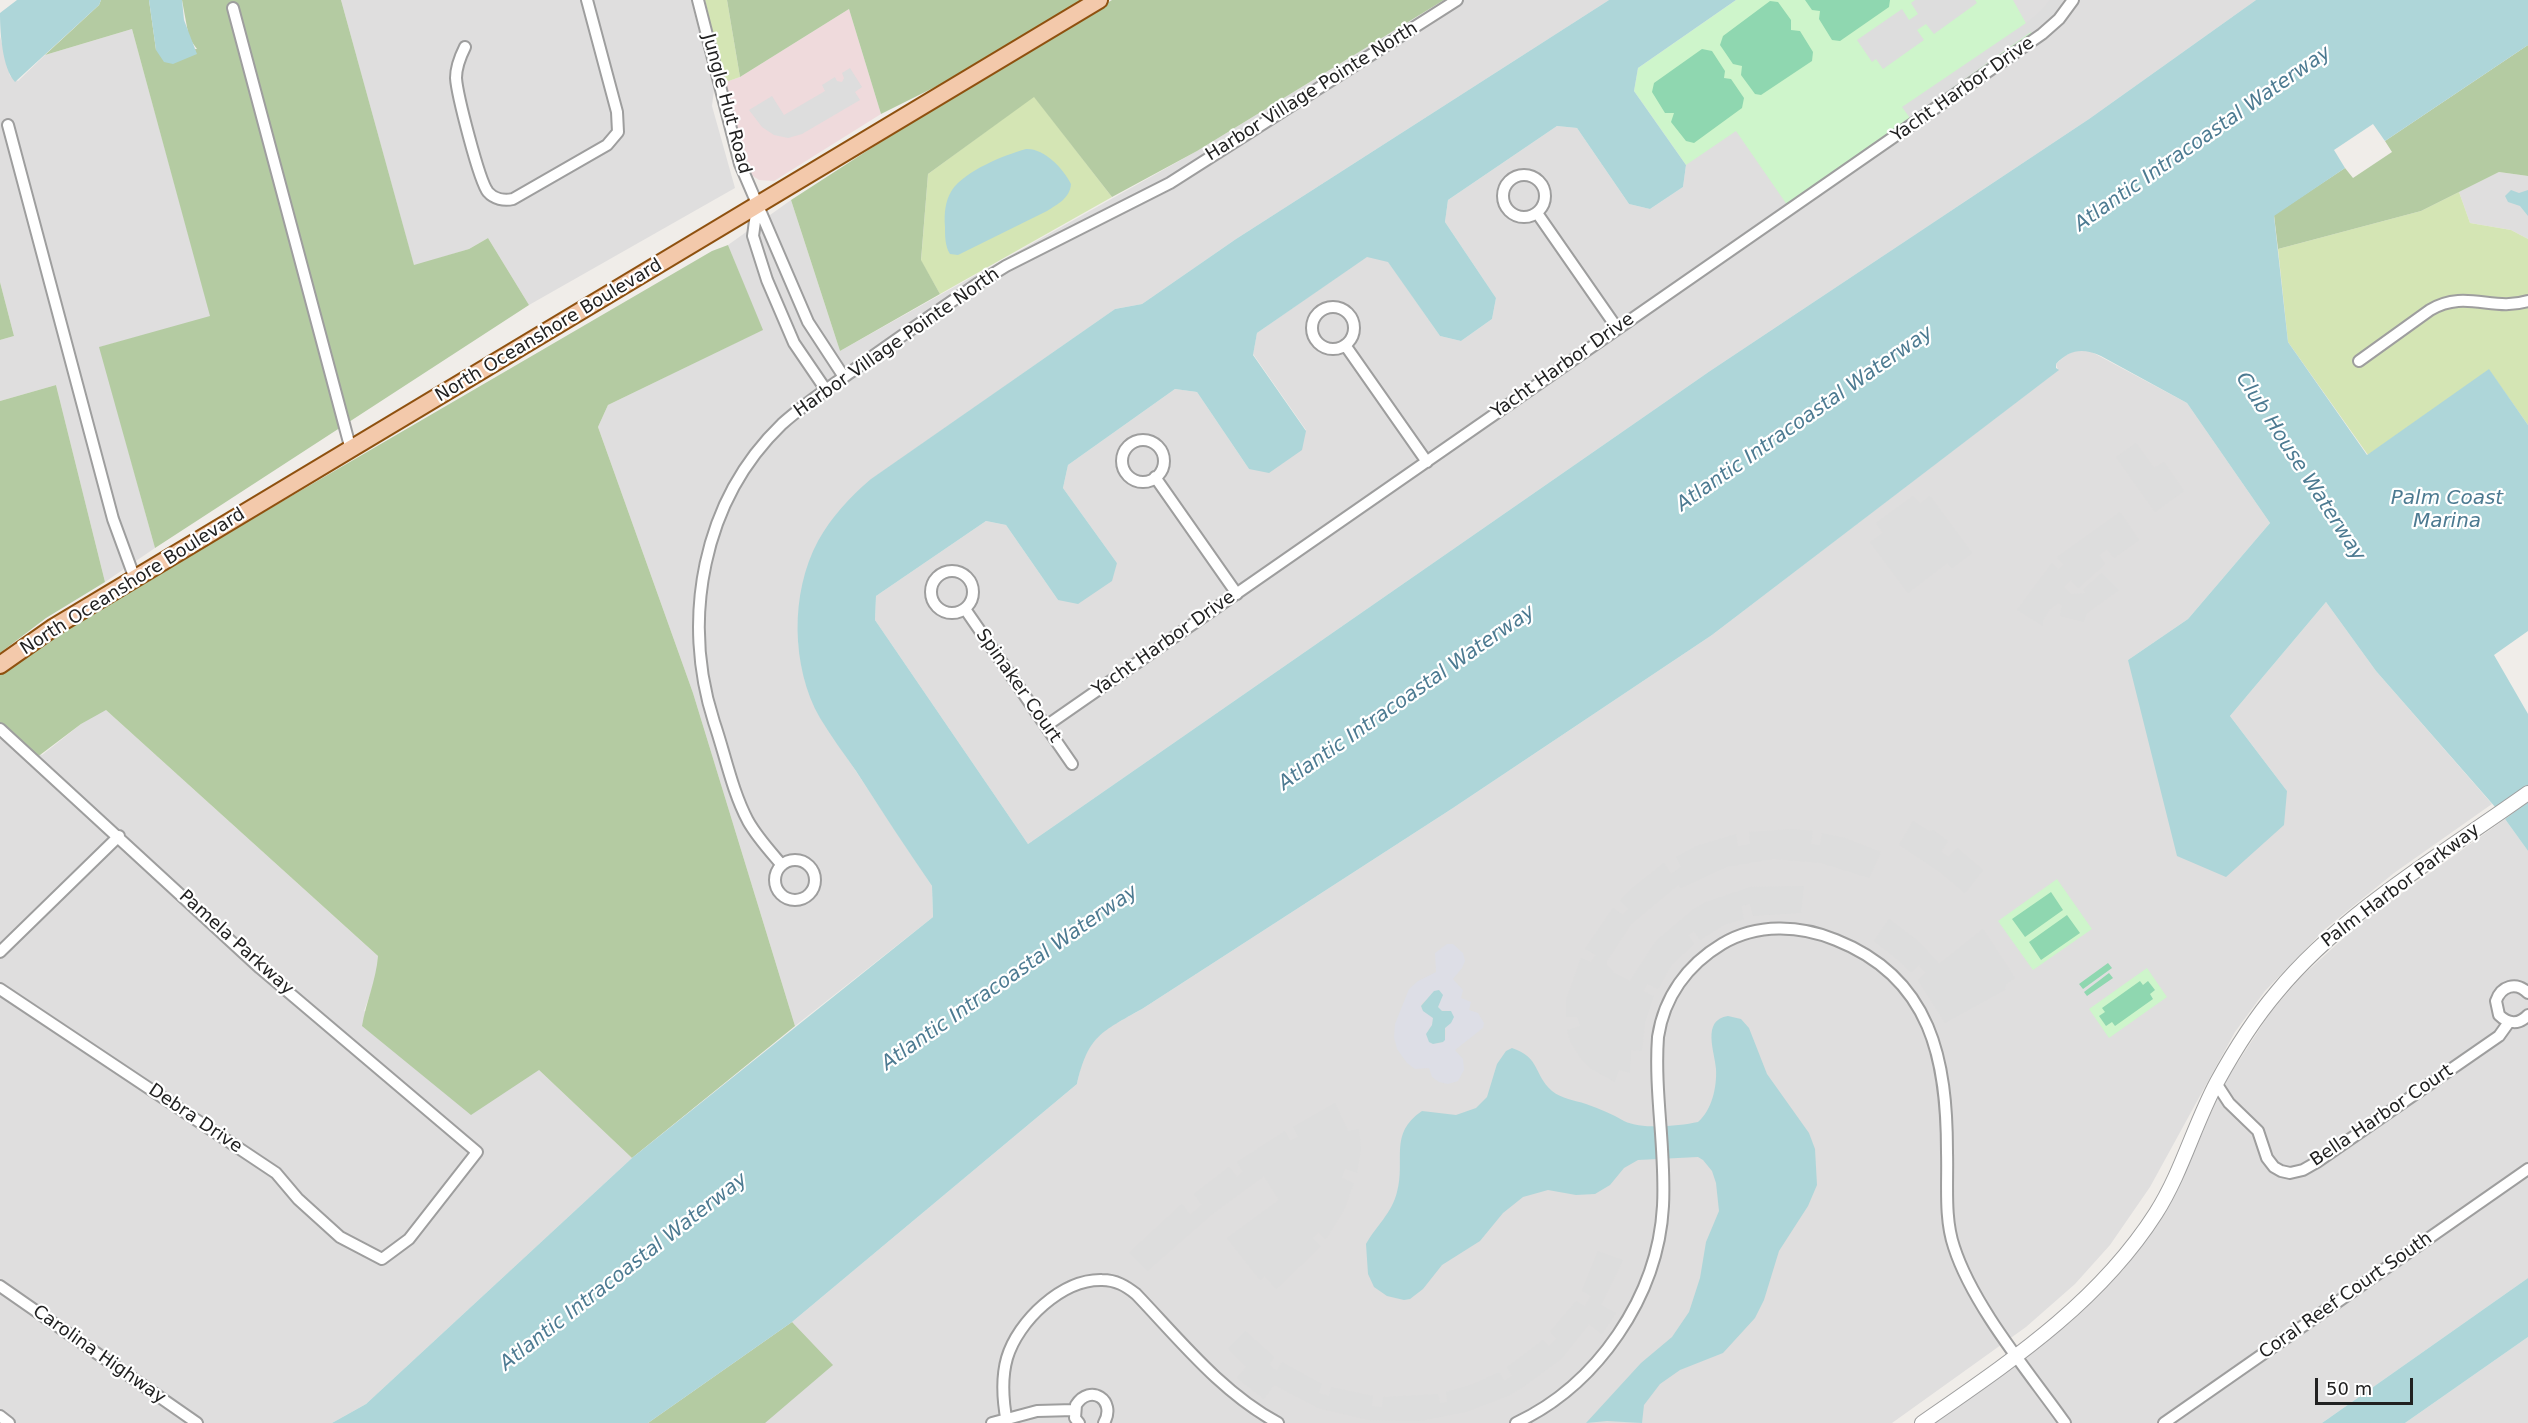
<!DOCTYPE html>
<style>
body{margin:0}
#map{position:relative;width:2528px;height:1423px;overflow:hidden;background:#f0ede9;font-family:"DejaVu Sans",sans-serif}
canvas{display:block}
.scale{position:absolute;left:2315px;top:1378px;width:98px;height:27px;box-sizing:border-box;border:3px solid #212121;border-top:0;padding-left:8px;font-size:18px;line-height:21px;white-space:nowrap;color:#212121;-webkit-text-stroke:4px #fff;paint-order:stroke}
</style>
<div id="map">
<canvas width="2528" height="1423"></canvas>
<div class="scale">50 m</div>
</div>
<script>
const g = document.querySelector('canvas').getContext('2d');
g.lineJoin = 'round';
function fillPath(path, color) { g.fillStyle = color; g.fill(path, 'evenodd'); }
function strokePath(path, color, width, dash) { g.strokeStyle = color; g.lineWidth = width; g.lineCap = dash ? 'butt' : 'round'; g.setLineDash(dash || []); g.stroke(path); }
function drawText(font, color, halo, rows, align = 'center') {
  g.font = font + ' "DejaVu Sans",sans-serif'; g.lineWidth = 4.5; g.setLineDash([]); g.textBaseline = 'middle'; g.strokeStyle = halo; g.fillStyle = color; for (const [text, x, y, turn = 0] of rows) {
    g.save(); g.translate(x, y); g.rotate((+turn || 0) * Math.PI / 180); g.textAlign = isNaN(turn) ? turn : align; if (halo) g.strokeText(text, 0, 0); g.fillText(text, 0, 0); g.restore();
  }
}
fillPath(new Path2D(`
 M 341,0 L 691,0 L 714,90 L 712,106 L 735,188 L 529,305 L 488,238 L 469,249 L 414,266 Z
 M 1444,0 L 1609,0 L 1236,239 L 1142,304 L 1115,309 L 872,479 L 836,515 L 818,543 L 806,571 L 798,640 L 802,668 L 810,693 L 820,717 L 932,886 L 933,917 L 795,1026 L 693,693 L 598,427 L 608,405 L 762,330 L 728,245 L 791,200 L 840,351 L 1197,151 Z
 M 1736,0 L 2256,0 L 2089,119 L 1710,371 L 1028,844 L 875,620 L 876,596 L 986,521 L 1006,525 L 1058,600 L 1117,563 L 1063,488 L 1068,465 L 1175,389 L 1197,392 L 1249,469 L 1306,430 L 1253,354 L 1257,333 L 1367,256 L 1388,261 L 1440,336 L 1461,341 L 1492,319 L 1496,298 L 1445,222 L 1448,200 L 1557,126 L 1577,128 L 1629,204 L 1650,209 L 1683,187 L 1686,165 Z
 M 132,29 L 211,317 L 100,347 L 155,548 L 105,582 L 56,385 L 0,401 L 0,340 L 14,336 L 0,282 L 0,36 L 10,76 L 18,81 L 45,55 Z
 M 2499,172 L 2528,176 L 2528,239 L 2511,230 L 2470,223 L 2459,192 Z
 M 2088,350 L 2187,403 L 2270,523 L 2188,619 L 2128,660 L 2287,791 L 2230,716 L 2326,602 L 2376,671 L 2492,804 L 2394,873 L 2325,929 L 2265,991 L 2235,1032 L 2150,1187 L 2110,1245 L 2075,1284 L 2026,1327 L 1892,1423 L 648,1423 L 792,1322 L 1077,1084 L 1082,1061 L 1092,1043 L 1104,1030 L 1142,1009 L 1453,808 L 1712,635 L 2058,370 L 2056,364 L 2066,355 L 2074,351 Z
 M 105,709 L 378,956 L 377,976 L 364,1011 L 539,1070 L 632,1158 L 366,1404 L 332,1423 L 0,1423 L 0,729 L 42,755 L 81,724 Z
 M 2505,819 L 2528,851 L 2528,1278 L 2322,1423 L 1934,1423 L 2022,1361 L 2087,1306 L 2123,1270 L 2154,1228 L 2178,1189 L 2223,1085 L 2270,1013 L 2301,977 L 2359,924 Z
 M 2528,1337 L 2528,1423 L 2405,1423 Z`), '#dfdede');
fillPath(new Path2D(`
 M 849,9 L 881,114 L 774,181 L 759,180 L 753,176 L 742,159 L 723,83 L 740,77 Z`), '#efdadc');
fillPath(new Path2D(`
 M 705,0 L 727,0 L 740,77 L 723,83 C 715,55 712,28 705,0 Z
 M 1034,96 L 1112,197 L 940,294 L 921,261 L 928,174 Z
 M 2459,192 L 2470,223 L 2511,230 L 2528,239 L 2528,425 L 2489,370 L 2368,455 L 2288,342 L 2278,249 L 2421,211 Z`), '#d4e5b4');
fillPath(new Path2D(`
 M 101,0 L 149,0 L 156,50 L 197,49 L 189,38 L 182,0 L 341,0 L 414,265 L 469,249 L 488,238 L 529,305 L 155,548 L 99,347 L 210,316 L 132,29 L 45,55 L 99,5 Z
 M 727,0 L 1086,0 L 965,72 L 881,114 L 849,9 L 740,77 Z
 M 1112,0 L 1444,0 L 1197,151 L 1112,197 L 1034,97 L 928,174 L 921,260 L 940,294 L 840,351 L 791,200 L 972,83 Z
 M 2528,45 L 2528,176 L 2499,172 L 2421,211 L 2278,249 L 2274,215 L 2345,168 L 2353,178 L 2392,152 L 2385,141 Z
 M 728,245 L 763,330 L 608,405 L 598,427 L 693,693 L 795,1026 L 632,1158 L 539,1070 L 471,1115 L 362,1026 C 366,1002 376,981 378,956 L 106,710 L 81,724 L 36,758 L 0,729 L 0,673 L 58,632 L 712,251 Z
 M 0,282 L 14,336 L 0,340 Z
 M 56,385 L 105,582 L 46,618 L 0,653 L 0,401 Z
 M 792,1322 L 833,1365 L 765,1423 L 648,1423 Z`), '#b4cba2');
fillPath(new Path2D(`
 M 1736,0 L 2013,0 L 2037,43 L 1792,212 L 1736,131 L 1686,165 L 1634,91 L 1638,68 Z
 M 2057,879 L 2092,929 L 2033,970 L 1998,921 Z
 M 2147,968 L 2167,997 L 2109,1038 L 2089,1009 Z`), '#cef5cb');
fillPath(new Path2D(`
 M 1805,0 L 1890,0 L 1889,7 L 1840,41 L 1832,40 L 1819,19 L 1820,11 L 1812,10 Z
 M 1770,1 L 1778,2 L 1791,20 L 1791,30 L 1800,31 L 1813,52 L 1812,61 L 1761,95 L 1755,94 L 1741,75 L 1742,66 L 1733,64 L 1720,45 L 1723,36 Z
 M 1702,49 L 1712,51 L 1725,71 L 1724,78 L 1731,79 L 1744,98 L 1742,108 L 1694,143 L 1686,141 L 1671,122 L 1674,113 L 1665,113 L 1652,92 L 1654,83 Z
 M 2051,892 L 2063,910 L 2025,937 L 2012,919 Z
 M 2067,915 L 2080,933 L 2041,960 L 2029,942 Z
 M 2108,963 L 2112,968 L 2083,989 L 2079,984 Z
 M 2109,973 L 2113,978 L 2087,996 L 2084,992 Z
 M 2140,981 L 2143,985 L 2148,981 L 2155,990 L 2150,994 L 2153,999 L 2115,1026 L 2112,1022 L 2106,1026 L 2099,1016 L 2105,1012 L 2102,1008 Z`), '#8fd7b0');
fillPath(new Path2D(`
 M 1915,0 L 1975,0 L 1977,3 L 1934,34 L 1926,24 L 1917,30 L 1924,40 L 1883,69 L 1876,59 L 1872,62 L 1857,40 L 1902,9 L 1909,20 L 1918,14 L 1911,3 Z
 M 2050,0 L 2063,0 L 2054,14 L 2035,29 L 1910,118 L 1902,107 L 2029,21 L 2041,11 Z
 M 850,68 L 862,87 L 855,92 L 860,100 L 802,134 L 788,138 L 774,135 L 762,127 L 749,110 L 772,96 L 784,115 L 825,91 L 822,85 L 835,77 L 837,81 L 842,82 L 844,78 L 842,73 Z
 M 2136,443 L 2154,468 L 2164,462 L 2184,491 L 2155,512 L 2116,457 Z
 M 1913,496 L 1920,504 L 1930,496 L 1972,553 L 1952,568 L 1947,563 L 1908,593 L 1870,542 L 1883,533 L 1876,523 Z
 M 2120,512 L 2139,540 L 2114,558 L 2107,549 L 2099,555 L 2105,564 L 2078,588 L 2071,580 L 2063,587 L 2071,594 L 2086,593 L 2083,590 L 2102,573 L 2119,590 L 2087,613 L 2084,622 L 2060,616 L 2062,605 L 2058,603 L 2050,609 L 2043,620 L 2043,626 L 2017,610 L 2052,563 L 2058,570 L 2064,565 L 2057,557 Z
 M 1913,821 L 1929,831 L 1933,830 L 1948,841 L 1941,852 L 1949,857 L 1957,848 L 1983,870 L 1965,893 L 1940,872 L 1899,845 Z
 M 1792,829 L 1813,831 L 1811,844 L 1820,845 L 1822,833 L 1845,838 L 1881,852 L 1869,878 L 1821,863 L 1773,859 L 1727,867 L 1681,888 L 1678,885 L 1631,924 L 1607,961 L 1607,965 L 1614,973 L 1630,981 L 1656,941 L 1694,909 L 1706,902 L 1750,887 L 1804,886 L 1801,913 L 1753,916 L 1750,904 L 1741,906 L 1744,919 L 1724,925 L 1700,940 L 1694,931 L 1688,935 L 1694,944 L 1672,964 L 1658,989 L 1647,984 L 1643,991 L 1654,996 L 1645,1023 L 1642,1051 L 1631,1050 L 1630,1073 L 1619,1070 L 1615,1082 L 1593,1070 L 1581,1059 L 1570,1041 L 1567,1030 L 1580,1026 L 1577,1017 L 1566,1017 L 1566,1000 L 1581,958 L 1591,962 L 1596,955 L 1585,949 L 1613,908 L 1623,915 L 1628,909 L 1620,901 L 1630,890 L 1664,863 L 1671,874 L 1681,867 L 1676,857 L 1696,846 L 1736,834 L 1738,846 L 1750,844 L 1749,832 Z
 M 1889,919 L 1918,941 L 1939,964 L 1983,929 L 2015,978 L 2006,984 L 2005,990 L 1945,1023 L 1918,980 L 1926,973 L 1919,965 L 1911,972 L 1897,959 L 1874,941 Z
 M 1335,1103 L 1348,1131 L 1359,1129 L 1361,1149 L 1357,1173 L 1345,1169 L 1342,1178 L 1354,1183 L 1344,1210 L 1326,1239 L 1318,1232 L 1313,1238 L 1321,1246 L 1276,1289 L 1265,1276 L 1260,1280 L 1227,1238 L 1279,1200 L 1264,1176 L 1211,1215 L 1147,1271 L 1129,1253 L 1182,1204 L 1190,1215 L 1202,1205 L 1194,1194 L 1229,1167 L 1237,1177 L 1243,1172 L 1237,1162 L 1285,1131 L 1290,1141 L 1298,1137 L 1293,1127 Z
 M 1598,1251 L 1623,1260 L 1601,1305 L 1616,1313 L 1602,1334 L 1589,1324 L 1561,1359 L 1523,1387 L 1508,1396 L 1466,1412 L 1420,1421 L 1369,1420 L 1318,1408 L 1274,1385 L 1264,1399 L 1237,1378 L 1246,1367 L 1228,1348 L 1245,1331 L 1274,1357 L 1269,1365 L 1277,1371 L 1282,1362 L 1322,1384 L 1319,1393 L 1329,1396 L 1331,1387 L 1373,1396 L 1372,1406 L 1382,1407 L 1383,1397 L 1438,1394 L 1440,1403 L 1447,1402 L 1446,1392 L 1473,1384 L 1499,1372 L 1504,1381 L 1512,1376 L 1507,1367 L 1543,1340 L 1549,1346 L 1557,1339 L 1550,1332 L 1576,1301 L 1585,1306 L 1591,1296 L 1582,1291 Z`), '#ddd');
fillPath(new Path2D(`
 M 1447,944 L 1453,944 L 1463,953 L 1465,961 L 1462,968 L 1453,979 L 1463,990 L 1461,998 L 1471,1002 L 1469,1010 L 1478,1013 L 1484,1023 L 1483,1028 L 1455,1050 L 1463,1059 L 1464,1070 L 1458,1081 L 1448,1084 L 1439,1082 L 1432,1077 L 1429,1068 L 1415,1069 L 1407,1063 L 1397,1049 L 1394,1037 L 1395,1024 L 1409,989 L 1418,981 L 1436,972 L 1435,953 ZM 1434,991 L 1441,1000 L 1438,1004 L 1439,1010 L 1451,1011 L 1451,1023 L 1445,1026 L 1446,1034 L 1443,1042 L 1437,1044 L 1428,1030 L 1432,1025 L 1433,1018 L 1421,1008 L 1422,1003 L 1430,997 Z`), '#dddee6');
fillPath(new Path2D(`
 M 17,0 L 101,0 L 99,5 L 15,82 C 2,68 0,31 0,13 Z
 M 149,0 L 182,0 L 184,20 L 197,54 L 173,64 L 164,62 L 156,50 Z
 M 1609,0 L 1736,0 L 1638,68 L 1634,91 L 1686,165 L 1683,187 L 1650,209 L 1629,204 L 1577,128 L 1557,126 L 1448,200 L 1445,222 L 1496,298 L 1492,319 L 1461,341 L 1440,336 L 1388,262 L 1367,257 L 1257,333 L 1253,355 L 1306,431 L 1302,450 L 1269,473 L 1249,469 L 1197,392 L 1175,389 L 1068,465 L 1063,488 L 1117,563 L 1112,581 L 1078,604 L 1058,600 L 1006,525 L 986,521 L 876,596 L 875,620 L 1028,844 L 1710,371 L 2089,119 L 2256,0 L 2528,0 L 2528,45 L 2385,141 L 2373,124 L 2334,150 L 2345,168 L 2274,216 L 2288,342 L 2367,455 L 2489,369 L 2528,425 L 2528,631 L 2494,655 L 2528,714 L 2528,786 L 2496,808 L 2376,671 L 2326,602 L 2230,716 L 2287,791 L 2284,825 L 2226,877 L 2177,856 L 2128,660 L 2188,619 L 2270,523 L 2187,403 L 2101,356 C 2083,348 2070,349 2056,364 L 2056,368 L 2059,370 L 1712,635 L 1453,808 L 1142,1009 C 1101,1032 1088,1036 1077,1084 L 792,1322 L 648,1423 L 332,1423 L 366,1404 L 632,1158 L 933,917 L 932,886 C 906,848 881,810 856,771 C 844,754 831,736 820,718 C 791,667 790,593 818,541 C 832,516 850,497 871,479 L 1115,309 L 1142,304 L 1236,239 Z
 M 1026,149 C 1044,148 1063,168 1071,184 C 1070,198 1058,204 1047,211 L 958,255 L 950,254 C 945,246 945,236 945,227 C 944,214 945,201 952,190 C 965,171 1004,155 1026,149 Z
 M 2511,190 L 2519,193 L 2528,190 L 2528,216 L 2520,206 L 2508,202 L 2505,196 Z
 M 2528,802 L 2528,851 L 2505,819 Z
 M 1439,990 L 1443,995 L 1438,1007 L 1442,1011 L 1451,1011 L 1454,1017 L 1451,1023 L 1445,1028 L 1445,1040 L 1443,1042 L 1433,1044 L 1429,1042 L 1426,1034 L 1432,1025 L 1433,1018 L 1423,1011 L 1421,1006 L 1434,991 Z
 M 1728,1016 L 1741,1019 L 1749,1028 L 1767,1074 L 1809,1133 L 1815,1149 L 1817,1185 L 1808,1206 L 1779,1251 L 1764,1300 L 1755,1318 L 1723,1353 L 1680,1370 L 1660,1384 L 1644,1405 L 1642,1423 L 1607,1421 L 1586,1423 L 1641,1363 L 1672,1337 L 1689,1312 L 1700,1278 L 1706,1242 L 1719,1211 L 1716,1183 L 1712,1171 L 1703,1160 L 1698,1157 L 1638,1160 L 1624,1168 L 1610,1185 L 1595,1194 L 1576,1195 L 1548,1190 L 1523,1197 L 1503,1213 L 1480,1241 L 1442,1265 L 1423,1289 L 1410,1299 L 1404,1300 L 1387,1296 L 1374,1287 L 1368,1274 L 1366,1244 C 1376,1226 1392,1213 1397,1192 C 1406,1160 1388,1134 1422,1111 L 1456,1115 L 1476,1108 L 1487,1097 L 1497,1064 L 1506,1051 L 1512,1048 C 1541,1058 1533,1074 1552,1091 C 1562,1099 1574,1100 1586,1104 C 1600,1109 1612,1114 1624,1121 C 1643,1130 1678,1126 1698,1122 C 1712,1110 1717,1087 1716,1069 C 1715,1052 1701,1020 1728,1016 Z
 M 2528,1278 L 2528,1337 L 2405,1423 L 2322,1423 Z`), '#aed6d9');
const minor = new Path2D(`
 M 698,0 L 740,164 L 808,322 L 844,377
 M 233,8 L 351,450
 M 465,47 C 460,57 456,67 456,78 C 457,94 479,181 488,192 C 494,199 504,201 513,199 L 607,145 L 618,132 L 617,112 L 587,0
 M 8,125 L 113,519 L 135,579
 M1503 196a21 21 0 1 1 42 0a21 21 0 1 1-42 0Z
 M 757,206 L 753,236 L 767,280 L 794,343 L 826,390
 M 1537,213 L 1617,328
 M1312 328a21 21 0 1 1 42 0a21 21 0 1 1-42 0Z
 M 1345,345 L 1427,462
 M 2359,361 L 2430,310 C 2465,289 2493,312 2528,301
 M1122 461a21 21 0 1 1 42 0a21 21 0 1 1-42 0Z
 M 1155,477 L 1237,594
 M931 592a21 21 0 1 1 42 0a21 21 0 1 1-42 0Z
 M 965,609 L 1072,764
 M 1046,726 L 2042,34 L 2059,19 L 2073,0
 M 0,729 L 260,968 L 477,1152 L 409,1239 L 382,1259 L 340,1237 L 298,1199 L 276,1173 L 0,989
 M775 880a20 20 0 1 1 40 0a20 20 0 1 1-40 0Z
 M 781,864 C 769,850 757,837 748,821 C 732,791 725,754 714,722 C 681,620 702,501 782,424 C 803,405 827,389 851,372 C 892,342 935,313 977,284 L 1006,266 L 1170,183 L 1457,0
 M 0,952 L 119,836
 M 2528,993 C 2516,981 2501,986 2496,1001 L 2499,1015 C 2508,1024 2519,1025 2528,1015
 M 2216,1083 L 2229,1103 L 2258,1131 L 2267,1158 L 2274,1167 L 2281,1171 L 2290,1173 L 2303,1170 L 2317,1162 L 2499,1036 L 2509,1022
 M 0,1286 L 197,1423
 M 0,1416 L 9,1423
 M 992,1423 L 1037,1411 L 1074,1410
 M 1007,1423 C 1003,1402 1001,1379 1007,1358 C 1018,1321 1062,1279 1102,1280 C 1116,1280 1126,1286 1136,1294 C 1180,1340 1221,1392 1278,1423
 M 1079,1423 L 1075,1418 L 1076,1405 C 1090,1383 1117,1400 1104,1423
 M 1516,1423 C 1597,1385 1658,1297 1663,1206 C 1666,1150 1654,1093 1658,1037 C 1664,997 1687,965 1722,944 C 1757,923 1800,925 1836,940 C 1932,978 1947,1061 1947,1152 C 1948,1183 1944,1218 1954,1247 C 1973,1306 2028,1371 2065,1423
 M 2164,1423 L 2528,1169`);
const tertiary = new Path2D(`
 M 1922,1423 C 2008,1363 2098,1304 2156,1213 C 2182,1172 2194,1125 2217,1082 C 2234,1051 2254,1019 2277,992 C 2343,912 2444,853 2528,793`);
const primary = new Path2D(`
 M 0,665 L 54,627 L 1099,0`);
strokePath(minor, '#9e9e9e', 14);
strokePath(tertiary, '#9e9e9e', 16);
strokePath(primary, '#8f510f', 20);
strokePath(minor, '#fff', 10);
strokePath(tertiary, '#fff', 14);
strokePath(primary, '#f3c9ab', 16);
drawText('18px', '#212121', '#fff', [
 ["Yacht Harbor Drive",1963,90,-35],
 ["Harbor Village Pointe North",1312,92,-32],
 ["Jungle Hut Road",726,104,75],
 ["North Oceanshore Boulevard",549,331,-31],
 ["Harbor Village Pointe North",897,343,-35],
 ["Yacht Harbor Drive",1563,366,-35],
 ["North Oceanshore Boulevard",133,582,-32],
 ["Yacht Harbor Drive",1164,644,-35],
 ["Spinaker Court",1018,686,55],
 ["Palm Harbor Parkway",2401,886,-37],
 ["Pamela Parkway",236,943,42],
 ["Bella Harbor Court",2382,1116,-34],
 ["Debra Drive",195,1119,34],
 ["Coral Reef Court South",2346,1296,-35],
 ["Carolina Highway",99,1355,35]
]);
drawText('italic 20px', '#4c7a91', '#fff', [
 ["Atlantic Intracoastal Waterway",2203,139,-35],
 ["Atlantic Intracoastal Waterway",1805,419,-35],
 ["Club House Waterway",2300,467,57],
 ["Palm Coast",2447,499],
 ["Marina",2447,522],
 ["Atlantic Intracoastal Waterway",1407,698,-35],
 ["Atlantic Intracoastal Waterway",1010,978,-35],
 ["Atlantic Intracoastal Waterway",624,1272,-38]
]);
</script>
